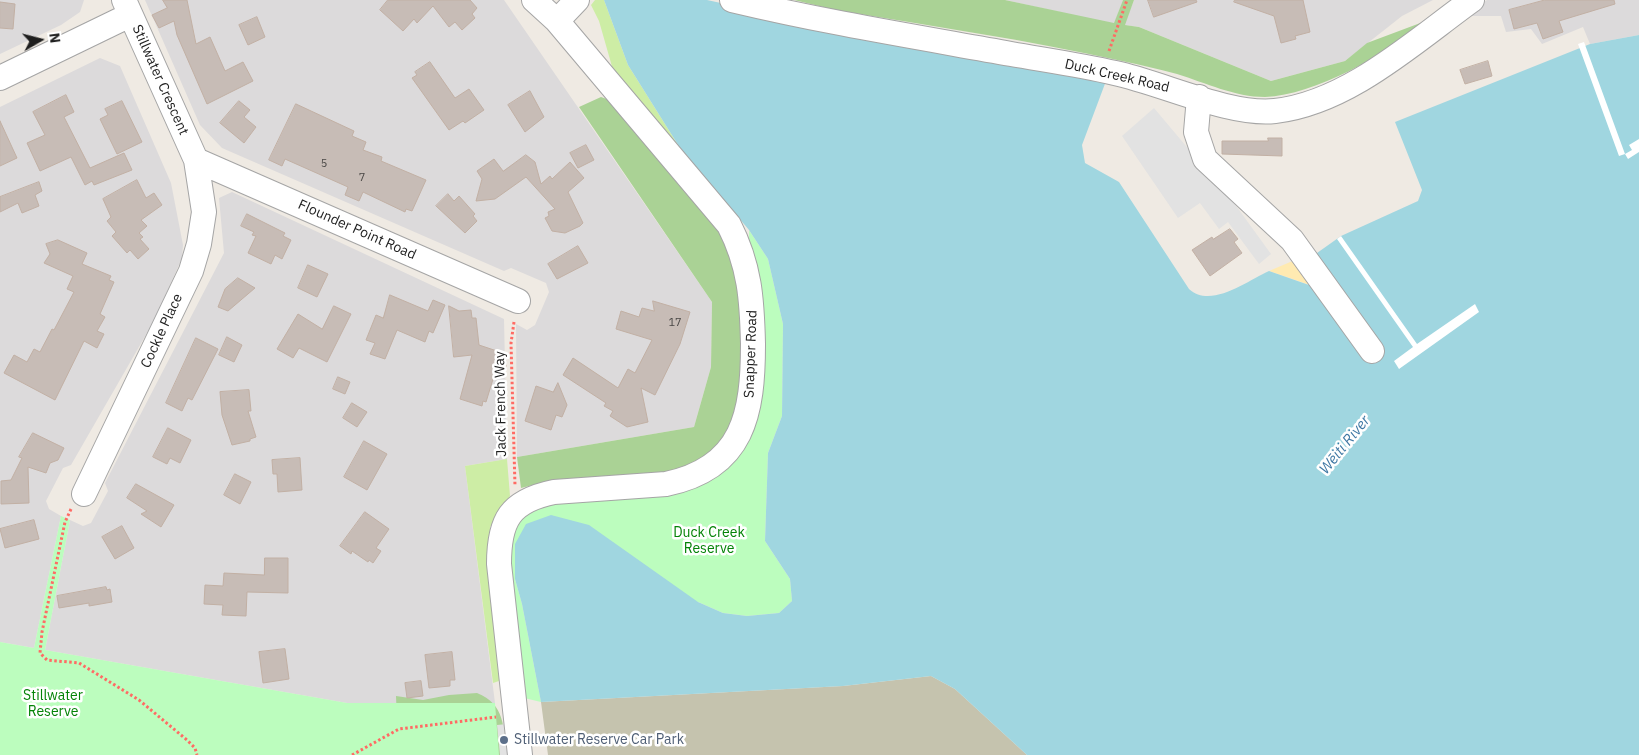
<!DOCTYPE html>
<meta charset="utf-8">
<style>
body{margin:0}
#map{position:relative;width:1639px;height:755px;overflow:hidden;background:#efeae3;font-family:"IBM Plex Sans",sans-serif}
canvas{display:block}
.north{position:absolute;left:15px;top:15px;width:50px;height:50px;-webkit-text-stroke:4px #fff;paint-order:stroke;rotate:82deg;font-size:14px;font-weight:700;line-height:20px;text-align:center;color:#1e1e1e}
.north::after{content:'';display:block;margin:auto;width:18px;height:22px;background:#1e1e1e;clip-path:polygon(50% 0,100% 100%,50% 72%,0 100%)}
</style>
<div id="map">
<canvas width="1639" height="755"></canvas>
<div class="north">N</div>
</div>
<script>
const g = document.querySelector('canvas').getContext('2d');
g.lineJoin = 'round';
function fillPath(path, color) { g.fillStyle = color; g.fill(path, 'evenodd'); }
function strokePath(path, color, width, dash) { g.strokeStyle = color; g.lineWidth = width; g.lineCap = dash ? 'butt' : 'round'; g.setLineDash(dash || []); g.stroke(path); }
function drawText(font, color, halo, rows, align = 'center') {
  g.font = font + ' "IBM Plex Sans",sans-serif'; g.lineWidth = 5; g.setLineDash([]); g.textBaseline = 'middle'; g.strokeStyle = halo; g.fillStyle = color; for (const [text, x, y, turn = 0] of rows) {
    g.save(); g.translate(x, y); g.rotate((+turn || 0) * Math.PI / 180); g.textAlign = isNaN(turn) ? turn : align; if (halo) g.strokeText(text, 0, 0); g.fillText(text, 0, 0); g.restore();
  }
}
fillPath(new Path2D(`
 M 0,0 L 84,0 L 80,12 L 61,25 L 0,54 Z
 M 145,0 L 504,0 L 712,302 L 711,367 L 694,427 L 517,457 L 516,324 L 527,330 L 535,325 L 549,292 L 546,283 L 511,268 L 504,271 L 222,148 L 200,125 Z
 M 1005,0 L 1123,0 L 1114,24 Z
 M 1134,0 L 1433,0 L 1402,16 L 1345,61 L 1271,81 L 1139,27 L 1124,25 Z
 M 1487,0 L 1639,0 L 1639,35 L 1590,44 L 1583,27 L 1542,44 L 1531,29 L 1506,32 L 1501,16 L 1465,16 Z
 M 100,58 L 120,66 L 171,183 L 183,245 L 182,258 L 155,319 L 71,465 L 63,468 L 46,501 L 49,509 L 61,516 L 34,648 L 0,642 L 0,107 Z
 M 232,192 L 504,319 L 507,459 L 465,466 L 495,703 L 347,703 L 45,650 L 70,520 L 83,526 L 91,523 L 108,491 L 105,483 L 224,253 L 219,198 Z`), '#dcdadb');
fillPath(new Path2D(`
 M 931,676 L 955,689 L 1027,755 L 548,755 L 541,702 L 843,686 Z`), '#c5c3ae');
fillPath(new Path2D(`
 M 595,0 L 604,0 L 628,65 L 680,148 L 613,70 L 599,21 L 591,5 Z
 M 507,459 L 510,496 L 490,527 L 490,570 L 502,680 L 493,683 L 465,466 Z`), '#cdeda5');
fillPath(new Path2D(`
 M 794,0 L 1005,0 L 1114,23 L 1123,0 L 1134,0 L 1125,25 L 1139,27 L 1271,81 L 1345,61 L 1367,43 L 1423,22 C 1386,55 1315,95 1265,97 C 1235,97 1206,83 1177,74 C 1159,69 1141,65 1122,61 C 1028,40 931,26 836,10 Z
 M 601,97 L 615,102 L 726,240 L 743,291 L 741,418 L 713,452 L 690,469 L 617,479 L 557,479 L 521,488 L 517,457 L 694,427 L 711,367 L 712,302 L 579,107 Z
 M 477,693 C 505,704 504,728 506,755 L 453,755 L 397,721 L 396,696 L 423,700 L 449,695 Z`), '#aad295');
fillPath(new Path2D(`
 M 1295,260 L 1310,285 L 1269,271 Z`), '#ffeab1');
fillPath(new Path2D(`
 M 749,230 L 768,259 L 783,324 L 782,416 L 768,453 L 765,541 L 790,579 L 792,601 L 779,613 L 747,616 L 723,613 L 698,602 L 515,579 L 522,604 L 541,702 L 520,697 L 505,570 L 518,514 L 537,503 L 674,494 L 746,440 Z
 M 61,516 L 70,520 L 45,650 L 347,703 L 495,703 L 499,755 L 0,755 L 0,642 L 34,648 Z`), '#bcfdbe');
fillPath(new Path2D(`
 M 1154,108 L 1234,203 L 1271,254 L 1259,264 L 1228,222 L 1219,229 L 1200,203 L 1178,218 L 1122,136 Z
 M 507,724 L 510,755 L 500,755 L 497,725 Z`), '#e2e2e2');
fillPath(new Path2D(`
 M 604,0 L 707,0 L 914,45 L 1106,81 L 1082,145 L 1085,163 L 1119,182 L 1189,289 C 1211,309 1247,281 1269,271 L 1309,285 L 1295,260 L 1317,253 L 1341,236 L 1418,201 L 1422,190 L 1395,122 L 1590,44 L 1639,35 L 1639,755 L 1027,755 L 955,689 L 931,676 L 843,686 L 541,702 L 522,604 L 515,579 L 515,544 L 526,524 L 551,515 L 589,525 L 698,602 L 723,613 L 747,616 L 779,613 L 792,601 L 790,579 L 765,541 L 768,453 L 782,416 L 783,324 L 768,259 L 749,230 L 680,148 L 628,65 Z`), '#a0d6e0');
fillPath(new Path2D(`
 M 1584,42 L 1625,154 L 1632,150 L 1629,145 L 1639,139 L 1639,152 L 1628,159 L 1625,154 L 1619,156 L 1578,44 Z
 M 1341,236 L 1417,344 L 1475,304 L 1479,312 L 1399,369 L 1394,361 L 1413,347 L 1337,239 Z`), '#fff');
const building = new Path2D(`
 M 163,0 L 187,0 L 196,44 L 210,37 L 225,71 L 243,62 L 253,81 L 207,104 L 177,35 L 174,21 L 159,28 L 152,15 L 167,8 Z
 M 388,0 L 470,0 L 477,8 L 472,14 L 475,18 L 462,30 L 455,22 L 449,27 L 433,6 L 417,23 L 414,19 L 403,31 L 380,10 Z
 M 1148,0 L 1196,0 L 1197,2 L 1154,17 Z
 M 1235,0 L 1303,0 L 1310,32 L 1295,36 L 1296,39 L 1281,43 L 1274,16 L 1234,2 Z
 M 1545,0 L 1614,0 L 1615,4 L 1559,21 L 1563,32 L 1543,39 L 1537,23 L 1514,29 L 1509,10 Z
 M 0,2 L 15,4 L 13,29 L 0,28 Z
 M 257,17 L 265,37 L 248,45 L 239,25 Z
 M 1488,61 L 1492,76 L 1465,84 L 1460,70 Z
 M 430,62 L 455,98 L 469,89 L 484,110 L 465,123 L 463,121 L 449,130 L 412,78 L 417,75 L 415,72 Z
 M 530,91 L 544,117 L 525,132 L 508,105 Z
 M 66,95 L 74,112 L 64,117 L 90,168 L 124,153 L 132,170 L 94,185 L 92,181 L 85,185 L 71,157 L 40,171 L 27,143 L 45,135 L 33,112 Z
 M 122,101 L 142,142 L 117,154 L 100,119 L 108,115 L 105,109 Z
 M 239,101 L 250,110 L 244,117 L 256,127 L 244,143 L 220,123 Z
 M 296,104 L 354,131 L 352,136 L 366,142 L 363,150 L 382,157 L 381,161 L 426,180 L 412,211 L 406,209 L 405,212 L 363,192 L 359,201 L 345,195 L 348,187 L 285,159 L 282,166 L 269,160 Z
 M 0,121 L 17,158 L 0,166 Z
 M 1268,138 L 1282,138 L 1282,156 L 1222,154 L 1222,141 L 1268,141 Z
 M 586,145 L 594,160 L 578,168 L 570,153 Z
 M 526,155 L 535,162 L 541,184 L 550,176 L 552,179 L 570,162 L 584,178 L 568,192 L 583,223 L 580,226 L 565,233 L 552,231 L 545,218 L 549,216 L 548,212 L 555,209 L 526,177 L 495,199 L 476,201 L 482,179 L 477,171 L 494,159 L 503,171 Z
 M 137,180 L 146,198 L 154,193 L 162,205 L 141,220 L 147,226 L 139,233 L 143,237 L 140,239 L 149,249 L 138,259 L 130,250 L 127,253 L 112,236 L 116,232 L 107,221 L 111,217 L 103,199 Z
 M 39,182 L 42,191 L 35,195 L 39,206 L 22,213 L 18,203 L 0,212 L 0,197 Z
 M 448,194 L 454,201 L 459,196 L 475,214 L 473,216 L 477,221 L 465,233 L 436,206 Z
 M 247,214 L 285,233 L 283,236 L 291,240 L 282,259 L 275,255 L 271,264 L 248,253 L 256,236 L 252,235 L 254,232 L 241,226 Z
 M 1230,229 L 1238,239 L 1234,242 L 1242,253 L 1210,276 L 1192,250 L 1212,237 L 1213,239 Z
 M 58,240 L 87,253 L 82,264 L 111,276 L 109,280 L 114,282 L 100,314 L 105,317 L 97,331 L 104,334 L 97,348 L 84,341 L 55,400 L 4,373 L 14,355 L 27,362 L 34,349 L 40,352 L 52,329 L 54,330 L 74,292 L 67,289 L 73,276 L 44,263 L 50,254 L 46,244 Z
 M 578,246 L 588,263 L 557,279 L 548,264 Z
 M 308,265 L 328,274 L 317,297 L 298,288 Z
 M 238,278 L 255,288 L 228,311 L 218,307 L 225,289 Z
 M 390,295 L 428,311 L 433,300 L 445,305 L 433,333 L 429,331 L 425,342 L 397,330 L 385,359 L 370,354 L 375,343 L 366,340 L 376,315 L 383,318 Z
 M 653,301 L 690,312 L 680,344 L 655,395 L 641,388 L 648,422 L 627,427 L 610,416 L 613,411 L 604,406 L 606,403 L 563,375 L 573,358 L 618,388 L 628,369 L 635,373 L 652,340 L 616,329 L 621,311 L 639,317 L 642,308 L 654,311 Z
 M 334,306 L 351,314 L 327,362 L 299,348 L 293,358 L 277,349 L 298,314 L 322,329 Z
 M 449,306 L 459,311 L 471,310 L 472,318 L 476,318 L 479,345 L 506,354 L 506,369 L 497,366 L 486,402 L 483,401 L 482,406 L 460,399 L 472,355 L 454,357 Z
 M 227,337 L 242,345 L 234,362 L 219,355 Z
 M 196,338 L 218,349 L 192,400 L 188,398 L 182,411 L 166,403 Z
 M 338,377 L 350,382 L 345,394 L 333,389 Z
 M 558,383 L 567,405 L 562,417 L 556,415 L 551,430 L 525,421 L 536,386 L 553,392 Z
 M 249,390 L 251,411 L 248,411 L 256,437 L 250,439 L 250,441 L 232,445 L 222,415 L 220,392 Z
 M 352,403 L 367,412 L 357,427 L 343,418 Z
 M 168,428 L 191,440 L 180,463 L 170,458 L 167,464 L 153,457 Z
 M 33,433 L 64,448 L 58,460 L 50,463 L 46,473 L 28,467 L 29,503 L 1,504 L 1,481 L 11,480 L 22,458 L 19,457 Z
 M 364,441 L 387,454 L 367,490 L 344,477 Z
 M 300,458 L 302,490 L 278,492 L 277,474 L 273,474 L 272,460 Z
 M 235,474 L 251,482 L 240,504 L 224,495 Z
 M 136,484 L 174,505 L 161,527 L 141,514 L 147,511 L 127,498 Z
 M 365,512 L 389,529 L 376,548 L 381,551 L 373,563 L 369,560 L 368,562 L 352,551 L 351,554 L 340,546 Z
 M 34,520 L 39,539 L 5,548 L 0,529 Z
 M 122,526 L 134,548 L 115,559 L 102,537 Z
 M 265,558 L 288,558 L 288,593 L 247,592 L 246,616 L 222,615 L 223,605 L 204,604 L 205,585 L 223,586 L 224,573 L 264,575 Z
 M 106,587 L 107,590 L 110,589 L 112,602 L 89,606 L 89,603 L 59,608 L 57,596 Z
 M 285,649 L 289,679 L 263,683 L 259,652 Z
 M 452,652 L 455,680 L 450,680 L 450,686 L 429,688 L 425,655 Z
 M 421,681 L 423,696 L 407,698 L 405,683 Z`);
fillPath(building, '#c7bcb6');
strokePath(building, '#c2b0a4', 1);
const minor = new Path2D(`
 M 732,0 C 824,22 917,37 1011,54 C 1045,60 1081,65 1115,73 C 1162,83 1230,116 1275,111 C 1348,103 1415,41 1472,0
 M 557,21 L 577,0
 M 0,78 L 130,15
 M 1199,97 L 1196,132 L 1205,159 L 1292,240 L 1372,351
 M 196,160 L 518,301
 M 84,494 L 191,271 L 199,244 L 204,212 L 196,160 L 124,0
 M 520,755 L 499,564 C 499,520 510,501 554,492 L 666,484 C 744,468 753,413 753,344 C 752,300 750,266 729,225 L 557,21 L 534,0`);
strokePath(minor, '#a5a5a5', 26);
strokePath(new Path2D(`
 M 1109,51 L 1127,0
 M 514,322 L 511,343 L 515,486
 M 71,509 L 65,522 L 42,632 L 40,653 L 47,660 L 79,663 L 139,700 L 187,740 L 195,748 L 197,755
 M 352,755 L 399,729 L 496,717`), '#ff6b64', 3, [2.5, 2.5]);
strokePath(minor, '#fff', 24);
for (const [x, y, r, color] of [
 [504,740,5,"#5c6f8a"]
]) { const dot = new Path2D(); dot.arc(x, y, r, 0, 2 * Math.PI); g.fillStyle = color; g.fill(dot); strokePath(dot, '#fff', 2); }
drawText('11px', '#484644', null, [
 ["5",324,164],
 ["7",362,178],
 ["17",675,323]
]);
drawText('14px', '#1e1e1e', '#fff', [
 ["Duck Creek Road",1117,76,13],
 ["Stillwater Crescent",160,80,66],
 ["Flounder Point Road",357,230,24],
 ["Cockle Place",162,331,-65],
 ["Snapper Road",751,354,-88],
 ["Jack French Way",501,404,-91]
]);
drawText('14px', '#048307', '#fff', [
 ["Duck Creek",709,533],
 ["Reserve",709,549],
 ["Stillwater",53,696],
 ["Reserve",53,712]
]);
drawText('14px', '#4e5e75', '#fff', [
 ["Stillwater Reserve Car Park",514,740]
], 'left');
drawText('italic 15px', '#3f78a4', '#fff', [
 ["Wēiti River",1345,445,-51]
]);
</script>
